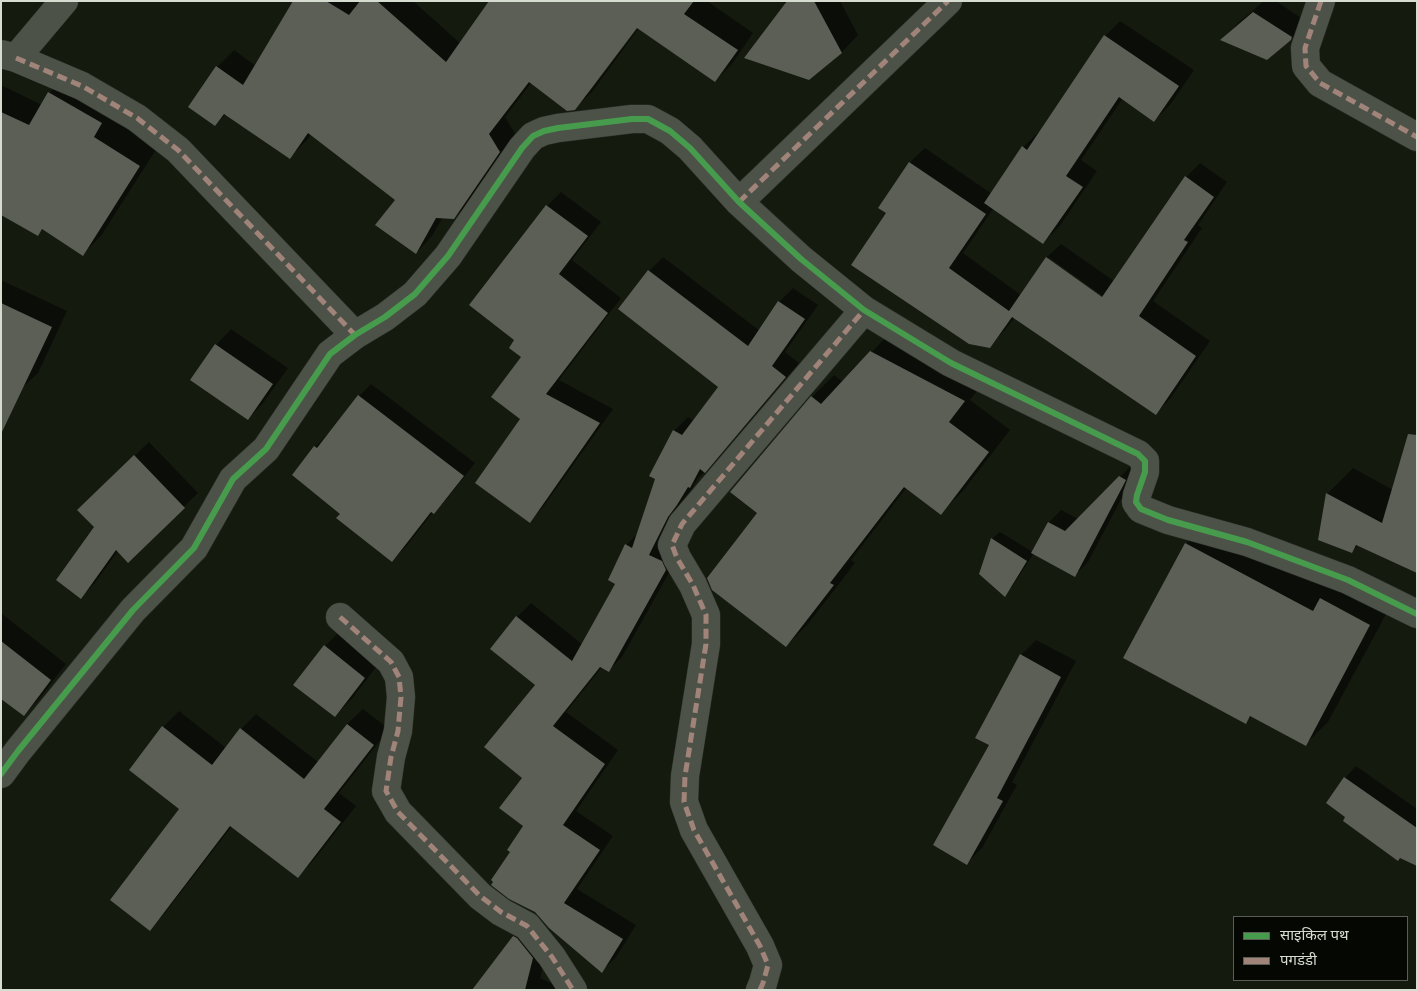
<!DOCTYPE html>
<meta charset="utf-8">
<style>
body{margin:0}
#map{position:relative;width:1418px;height:991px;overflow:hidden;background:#151a0f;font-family:Merriweather,"Noto Sans Devanagari",serif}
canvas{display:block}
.frame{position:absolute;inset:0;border:2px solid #d6ddd0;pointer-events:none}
.legend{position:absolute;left:1233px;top:916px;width:175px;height:65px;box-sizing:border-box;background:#050802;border:1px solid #595d54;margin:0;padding:6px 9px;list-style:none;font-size:15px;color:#d6ddd0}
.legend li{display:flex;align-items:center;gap:10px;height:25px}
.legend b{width:25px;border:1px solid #595d54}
</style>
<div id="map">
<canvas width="1418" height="991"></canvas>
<div class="frame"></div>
<ul class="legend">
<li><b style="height:6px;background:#469c4c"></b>साइकिल पथ</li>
<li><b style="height:6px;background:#a18479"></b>पगडंडी</li>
</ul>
</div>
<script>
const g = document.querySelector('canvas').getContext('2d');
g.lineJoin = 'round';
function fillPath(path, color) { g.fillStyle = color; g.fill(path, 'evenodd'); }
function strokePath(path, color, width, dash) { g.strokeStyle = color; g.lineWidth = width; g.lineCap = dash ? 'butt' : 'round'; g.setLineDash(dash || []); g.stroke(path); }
fillPath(new Path2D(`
 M 295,1 L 413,1 L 461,44 L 490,1 L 707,1 L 753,33 L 732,64 L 715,81 L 639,28 L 592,92 L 574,109 L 531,83 L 505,117 L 516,135 L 471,201 L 454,218 L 443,217 L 432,236 L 416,253 L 396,200 L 311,134 L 307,140 L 290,157 L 226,114 L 215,125 L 217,67 L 234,50 L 256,66 ZM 639,22 L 641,24 L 588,94 L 585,94 Z
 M 783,1 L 840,1 L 858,35 L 842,52 L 809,78 L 786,4 Z
 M 1264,1 L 1276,1 L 1307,22 L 1291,39 L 1222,39 L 1237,24 Z
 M 1120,21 L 1194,70 L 1170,105 L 1154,121 L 1123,98 L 1081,160 L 1097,171 L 1059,227 L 1043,243 L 993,209 L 963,253 L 1021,295 L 1046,258 L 1061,244 L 1114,281 L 1186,177 L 1200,163 L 1227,182 L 1198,225 L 1202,228 L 1153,301 L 1210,341 L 1170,399 L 1156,413 L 1015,317 L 1004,331 L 990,346 L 888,213 L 880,208 L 910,162 L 925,148 L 992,194 L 1023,147 L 1039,132 L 1040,133 L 1105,36 ZM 1048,257 L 1107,299 L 1106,301 L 1048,260 Z
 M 67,75 L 111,118 L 157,148 L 101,236 L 83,254 L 43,229 L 38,234 L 1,213 L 1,85 L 42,105 L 49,93 Z
 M 561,192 L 601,222 L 572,260 L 621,298 L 559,380 L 613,409 L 543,507 L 530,521 L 522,419 L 523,357 L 516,340 L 471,305 L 547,206 Z
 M 663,257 L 760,331 L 779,302 L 793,288 L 818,305 L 785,352 L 799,363 L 719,457 L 698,478 L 691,490 L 681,502 L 662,541 L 679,555 L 622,657 L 609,670 L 602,667 L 566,712 L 618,750 L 576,811 L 613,836 L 577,889 L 636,925 L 616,957 L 602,971 L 536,911 L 494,881 L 511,852 L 524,826 L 524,777 L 537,685 L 492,649 L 517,617 L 531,603 L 583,645 L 617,583 L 626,545 L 639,532 L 674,431 L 688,417 L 694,421 L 720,387 L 649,271 Z
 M 1,280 L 67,311 L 38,373 L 22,388 L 1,378 Z
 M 231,329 L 288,368 L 263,403 L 248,419 L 216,345 Z
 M 893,330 L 986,379 L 970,400 L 1010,430 L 963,491 L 941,513 L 907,487 L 851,560 L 855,563 L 808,624 L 786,646 L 759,513 L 812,397 L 834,375 L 843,382 Z
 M 371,384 L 475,463 L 446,500 L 433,512 L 405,548 L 392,561 L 342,513 L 294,475 L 315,447 L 328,434 L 329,435 L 359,396 Z
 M 149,442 L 198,493 L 129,561 L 118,551 L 95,583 L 81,597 L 95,527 L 93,496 Z
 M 1133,464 L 1138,467 L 1088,562 L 1075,575 L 1034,553 L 1012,587 L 1005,595 L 992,539 L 1000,532 L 1033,552 L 1049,522 L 1061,510 L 1078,519 Z
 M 1353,468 L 1395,491 L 1417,572 L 1359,545 L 1352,551 L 1327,494 Z
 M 1208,521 L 1392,603 L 1328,722 L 1306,744 L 1252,716 L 1246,722 L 1186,544 Z
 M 1,613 L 66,664 L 39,699 L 24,715 L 1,697 Z
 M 340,631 L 380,662 L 351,700 L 335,716 L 325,646 Z
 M 1036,640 L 1076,661 L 1012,782 L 1017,785 L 982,848 L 966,864 L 1021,655 Z
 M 363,709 L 389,729 L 339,793 L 356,806 L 313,861 L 298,877 L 232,826 L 165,913 L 150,929 L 181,809 L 130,769 L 163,727 L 179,711 L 226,748 L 241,729 L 256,714 L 318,762 L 347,724 Z
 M 1356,766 L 1417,809 L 1417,865 L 1327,803 L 1345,778 Z
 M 531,919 L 550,940 L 540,978 L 565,990 L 473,990 L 514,937 Z`), '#0007');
fillPath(new Path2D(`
 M 293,1 L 326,1 L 349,15 L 360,1 L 377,1 L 446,62 L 489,1 L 694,1 L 684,14 L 738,50 L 715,82 L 637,28 L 575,110 L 567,111 L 529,82 L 489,134 L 500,152 L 454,219 L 436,218 L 416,254 L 375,225 L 395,200 L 308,133 L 290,159 L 224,114 L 215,126 L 188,107 L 216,66 L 243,85 Z
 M 787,1 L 814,1 L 842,53 L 809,80 L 744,58 Z
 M 1253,12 L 1292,37 L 1291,40 L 1267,60 L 1220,40 Z
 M 1104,35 L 1179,86 L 1154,122 L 1119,97 L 1066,176 L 1083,187 L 1043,244 L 984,203 L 1022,146 L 1027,150 Z
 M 48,92 L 102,123 L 94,137 L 140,166 L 83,256 L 42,229 L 38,236 L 1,215 L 1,112 L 29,125 Z
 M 909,162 L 986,214 L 949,268 L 1009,311 L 1046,257 L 1102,297 L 1185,176 L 1214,197 L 1184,240 L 1188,242 L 1139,316 L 1196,356 L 1156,415 L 1012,317 L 990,348 L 969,344 L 851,265 L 886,213 L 878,208 Z
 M 546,205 L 588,236 L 559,274 L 608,313 L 546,394 L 600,423 L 530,523 L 475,483 L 520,419 L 491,397 L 521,357 L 509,348 L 514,340 L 469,305 Z
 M 648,270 L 748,346 L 778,301 L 805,319 L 772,366 L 786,377 L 705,473 L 700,469 L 690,488 L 688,487 L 677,505 L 668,517 L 649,555 L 662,561 L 666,570 L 609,672 L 600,667 L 553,726 L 605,764 L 563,825 L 600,850 L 564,903 L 623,939 L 602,973 L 549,928 L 535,912 L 509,899 L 491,885 L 493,882 L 491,880 L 510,852 L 507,850 L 523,826 L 499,808 L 522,778 L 484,747 L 535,685 L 490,649 L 516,616 L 572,661 L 615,584 L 608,580 L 625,544 L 632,548 L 655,479 L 649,476 L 673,430 L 682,435 L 718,387 L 618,309 Z
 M 1,303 L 52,327 L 1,434 Z
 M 215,344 L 273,384 L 248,420 L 190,380 Z
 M 870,351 L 965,401 L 949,422 L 989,452 L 941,515 L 904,487 L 830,583 L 834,585 L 786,647 L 712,590 L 707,578 L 757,513 L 730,492 L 811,396 L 821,404 Z
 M 358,395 L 464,476 L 434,514 L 431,512 L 392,562 L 336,518 L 340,514 L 292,475 L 314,446 L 317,448 Z
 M 1408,434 L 1417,435 L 1417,573 L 1356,545 L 1352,553 L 1318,540 L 1326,493 L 1382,523 Z
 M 134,455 L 185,508 L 128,563 L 116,550 L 81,599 L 56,580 L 94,527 L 77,510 Z
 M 1119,476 L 1126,480 L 1124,484 L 1075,577 L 1031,553 L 1048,522 L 1065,531 Z
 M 991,538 L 1027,561 L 1005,597 L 979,574 Z
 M 1185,543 L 1313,611 L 1320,598 L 1370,625 L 1306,746 L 1250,716 L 1246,724 L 1123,658 Z
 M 1,641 L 51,680 L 24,716 L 1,699 Z
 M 324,645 L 365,678 L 335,717 L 293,685 Z
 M 1020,654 L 1061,677 L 997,798 L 1003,801 L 967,865 L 933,845 L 989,745 L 975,738 Z
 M 347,724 L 374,745 L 324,809 L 341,822 L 298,878 L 230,826 L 150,931 L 110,900 L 179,809 L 129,770 L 162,726 L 212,765 L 240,728 L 304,779 Z
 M 1344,777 L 1417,828 L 1417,866 L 1400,858 L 1398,861 L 1343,821 L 1345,817 L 1326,803 Z
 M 513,936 L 517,938 L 533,958 L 525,990 L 472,990 Z`), '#5b5f56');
const street = new Path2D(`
 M 1321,1 L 1305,48 L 1306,66 L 1320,83 L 1417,137
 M 1,54 L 16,58 L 64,1
 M 16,58 L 82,86 L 137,118 L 178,150 L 355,335
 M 739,202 L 948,1
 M 340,617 L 391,662 L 399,677 L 401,697 L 398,731 L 391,757 L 386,791 L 398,812 L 480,896 L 501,912 L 527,926 L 552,957 L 573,990
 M 1,774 L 18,751 L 133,610 L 194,548 L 233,479 L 266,449 L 330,354 L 355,335 L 385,317 L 415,294 L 448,256 L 522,148 L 533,136 L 544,131 L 558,128 L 632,119 L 648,119 L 670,131 L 690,148 L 739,202 L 801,259 L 864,310 L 951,363 L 1138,454 L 1145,461 L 1145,472 L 1137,495 L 1136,502 L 1141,509 L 1168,520 L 1247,542 L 1348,580 L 1417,614
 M 760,990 L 763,983 L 768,965 L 760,946 L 694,830 L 684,802 L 685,776 L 706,644 L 706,615 L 693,585 L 677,558 L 672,545 L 682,524 L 864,310`);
strokePath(street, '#30342c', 29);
strokePath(street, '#4d5249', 28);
strokePath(new Path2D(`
 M 1321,1 L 1305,48 L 1306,66 L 1320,83 L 1417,137
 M 16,58 L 82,86 L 137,118 L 178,150 L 355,335
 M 739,202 L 948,1
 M 340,617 L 391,662 L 399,677 L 401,697 L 398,731 L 391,757 L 386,791 L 398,812 L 480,896 L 501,912 L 527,926 L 552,957 L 573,990
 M 760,990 L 763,983 L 768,965 L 760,946 L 694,830 L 684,802 L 685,776 L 706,644 L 706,615 L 693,585 L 677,558 L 672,545 L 682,524 L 864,310`), '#a18479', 5, [10, 5]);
strokePath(new Path2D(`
 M 1,774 L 18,751 L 133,610 L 194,548 L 233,479 L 266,449 L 330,354 L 355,335 L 385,317 L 415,294 L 448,256 L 522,148 L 533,136 L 544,131 L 558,128 L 632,119 L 648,119 L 670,131 L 690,148 L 739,202 L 801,259 L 864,310 L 951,363 L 1138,454 L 1145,461 L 1145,472 L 1137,495 L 1136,502 L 1141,509 L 1168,520 L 1247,542 L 1348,580 L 1417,614`), '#469c4c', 6);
</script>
